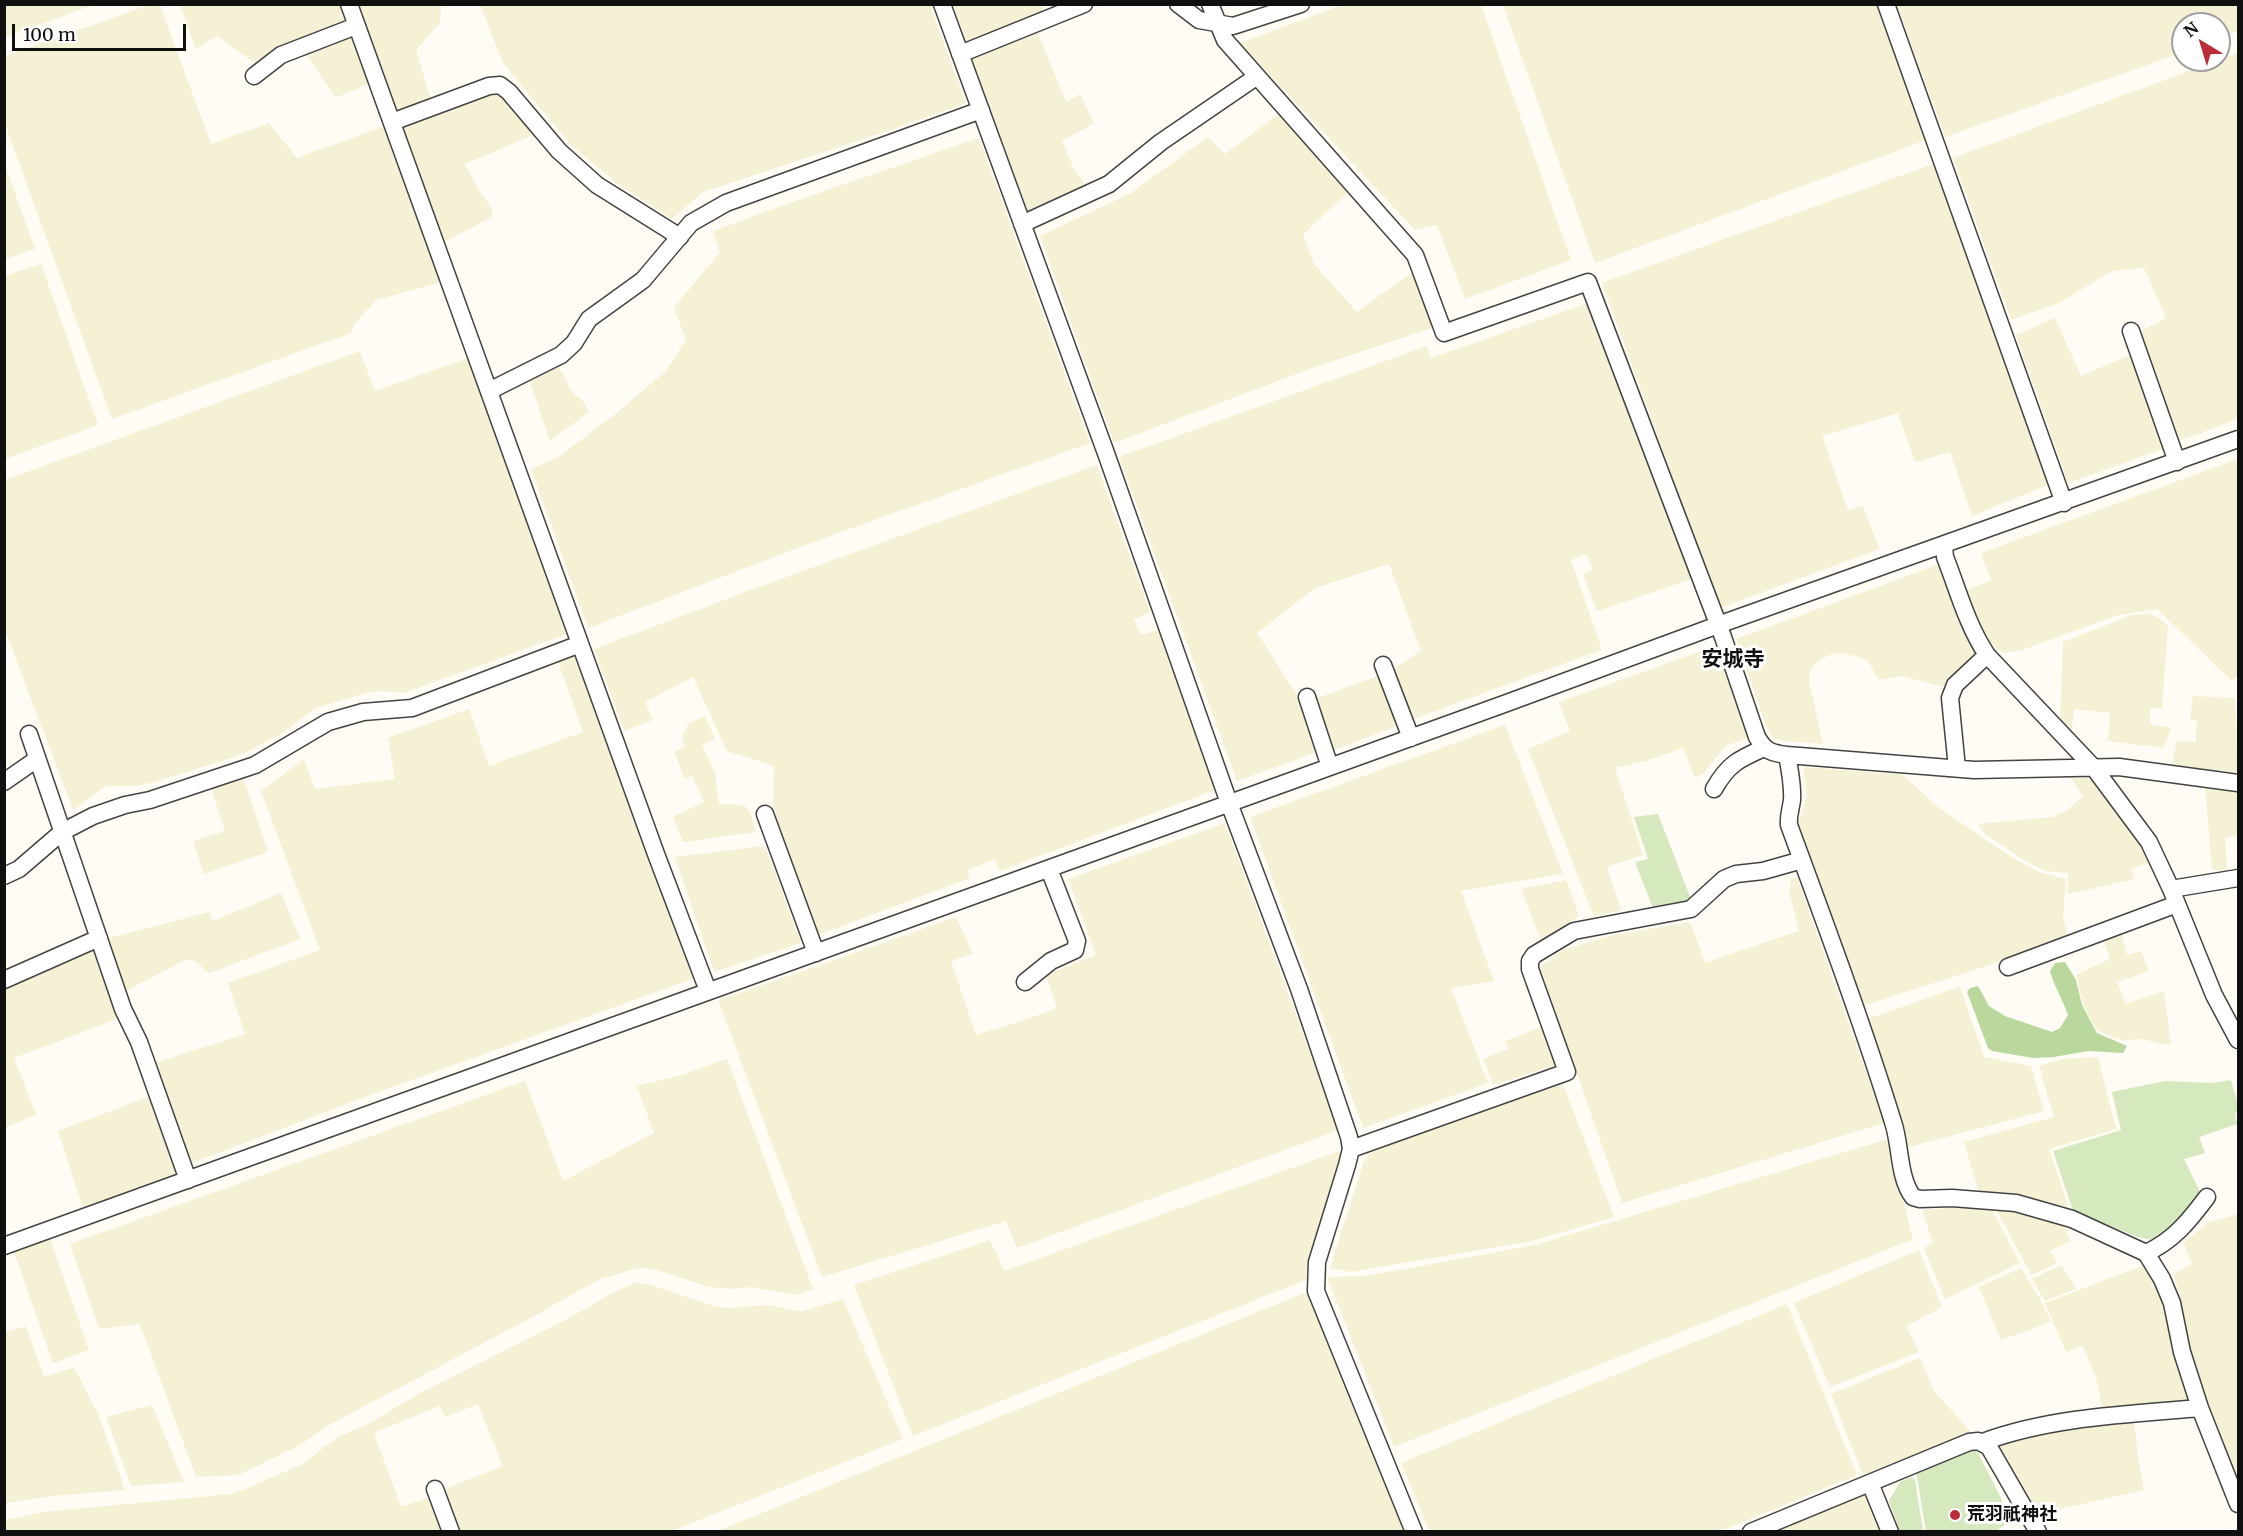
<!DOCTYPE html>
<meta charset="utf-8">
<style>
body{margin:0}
#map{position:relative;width:2243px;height:1536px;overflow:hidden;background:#fefcf4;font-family:Merriweather,serif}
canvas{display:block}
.frame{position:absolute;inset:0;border:6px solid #101010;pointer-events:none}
.north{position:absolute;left:2171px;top:12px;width:60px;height:60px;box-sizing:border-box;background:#fff;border:2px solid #9f9f9f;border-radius:50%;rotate:322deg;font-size:16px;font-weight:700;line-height:24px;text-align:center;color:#101010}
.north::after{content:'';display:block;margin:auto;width:21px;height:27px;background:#bb2e38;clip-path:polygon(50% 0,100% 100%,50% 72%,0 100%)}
.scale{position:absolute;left:12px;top:24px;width:174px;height:27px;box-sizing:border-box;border:3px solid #101010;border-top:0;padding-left:8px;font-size:18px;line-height:21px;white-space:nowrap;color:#101010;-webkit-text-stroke:4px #fff;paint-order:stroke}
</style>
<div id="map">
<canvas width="2243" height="1536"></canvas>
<div class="frame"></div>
<div class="north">N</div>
<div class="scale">100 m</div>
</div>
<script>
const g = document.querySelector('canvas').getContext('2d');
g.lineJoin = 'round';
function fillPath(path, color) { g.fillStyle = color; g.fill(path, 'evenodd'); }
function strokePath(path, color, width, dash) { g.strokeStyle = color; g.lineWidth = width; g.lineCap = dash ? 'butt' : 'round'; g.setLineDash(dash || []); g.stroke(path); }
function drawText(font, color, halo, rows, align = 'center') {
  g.font = font + ' Merriweather,"Noto Sans JP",serif'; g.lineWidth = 6; g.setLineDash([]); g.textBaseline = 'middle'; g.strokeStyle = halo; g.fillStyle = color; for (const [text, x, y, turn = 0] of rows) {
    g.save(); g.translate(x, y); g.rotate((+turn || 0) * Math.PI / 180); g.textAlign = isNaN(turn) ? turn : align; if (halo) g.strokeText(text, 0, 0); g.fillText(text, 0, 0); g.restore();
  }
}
fillPath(new Path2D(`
 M 5,4 L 93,4 L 93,5 L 5,37 Z
 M 1345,4 L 1481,5 L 1571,260 L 1465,299 L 1437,225 L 1415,230 L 1240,43 Z
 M 149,5 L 160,5 L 211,144 L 269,123 L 297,158 L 385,126 L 442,282 L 376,300 L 355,323 L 351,333 L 112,419 L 5,124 L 5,56 Z
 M 180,5 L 339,5 L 345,23 L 256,64 L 217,36 L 196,49 Z
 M 359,5 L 449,5 L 441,7 L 440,23 L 416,50 L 431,100 L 397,110 Z
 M 480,5 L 930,5 L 966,103 L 885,132 L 703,192 L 672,219 L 618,184 L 571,145 L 503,63 Z
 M 953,5 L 1042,5 L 1045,14 L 966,43 Z
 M 1503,5 L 1878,5 L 1926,140 L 1595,263 Z
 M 1897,5 L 2236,5 L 2238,10 L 2238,31 L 2219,38 L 2219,24 L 2183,24 L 2183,52 L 1945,137 Z
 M 1038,33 L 1066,102 L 1080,94 L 1094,123 L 1062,141 L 1075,171 L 1086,185 L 1028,212 L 972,59 Z
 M 350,35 L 368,84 L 335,98 L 304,50 Z
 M 2238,53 L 2238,419 L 2179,441 L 2140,332 L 2166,318 L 2144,268 L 2112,271 L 2059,303 L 2011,320 L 1953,158 Z
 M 496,92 L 504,94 L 533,135 L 465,164 L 478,189 L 493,210 L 490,218 L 444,242 L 402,126 Z
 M 1280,113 L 1350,190 L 1303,235 L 1314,264 L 1357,312 L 1414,271 L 1434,327 L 1307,370 L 1114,443 L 1040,236 L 1131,193 L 1208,137 L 1225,154 Z
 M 979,138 L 1090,443 L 824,538 L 588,628 L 531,469 L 560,456 L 614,415 L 665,372 L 686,340 L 674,308 L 720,252 L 713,231 L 801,199 Z
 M 1936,163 L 2050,484 L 1972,516 L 1950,452 L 1915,462 L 1898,413 L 1822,436 L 1848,510 L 1863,506 L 1879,549 L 1720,608 L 1602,283 Z
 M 5,165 L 35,249 L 5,259 L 4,259 Z
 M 41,264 L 98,425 L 5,459 L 5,276 Z
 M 1591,302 L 1692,579 L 1597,611 L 1583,574 L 1593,570 L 1587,554 L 1571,560 L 1602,650 L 1505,685 L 1414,719 L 1393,669 L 1421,651 L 1389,564 L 1315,588 L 1257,633 L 1296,693 L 1317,752 L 1237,781 L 1119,457 L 1427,346 L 1431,358 Z
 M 2055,318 L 2081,376 L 2132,354 L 2163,449 L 2068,483 L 2016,335 Z
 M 360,351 L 375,391 L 468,358 L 567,634 L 404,693 L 383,691 L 365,693 L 314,709 L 281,734 L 241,755 L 155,782 L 136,786 L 106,786 L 73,810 L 5,630 L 5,480 Z
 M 559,367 L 574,395 L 581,398 L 589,412 L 550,441 L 530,381 Z
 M 2238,459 L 2238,677 L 2231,680 L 2157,609 L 2118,615 L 2022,650 L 2003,653 L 1985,639 L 1965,590 L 1991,581 L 1981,553 Z
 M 1097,465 L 1150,612 L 1134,619 L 1140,635 L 1158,630 L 1215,790 L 1000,871 L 995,859 L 967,870 L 970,878 L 818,935 L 773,809 L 774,766 L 727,751 L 693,677 L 645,702 L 653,720 L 624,731 L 594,649 L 764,585 Z
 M 1940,564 L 1978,651 L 1942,687 L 1903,676 L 1879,680 L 1868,661 L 1855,656 L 1840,653 L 1829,655 L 1814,664 L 1810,672 L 1809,681 L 1823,744 L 1784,741 L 1774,738 L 1768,731 L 1736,639 Z
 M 2150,614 L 2159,618 L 2168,626 L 2162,709 L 2150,708 L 2150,724 L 2171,728 L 2164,748 L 2108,741 L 2110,713 L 2074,709 L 2072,728 L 2060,721 L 2063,642 L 2132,615 Z
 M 1716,646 L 1748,738 L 1725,746 L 1704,773 L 1695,778 L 1683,748 L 1646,761 L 1615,768 L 1643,855 L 1607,867 L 1621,910 L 1594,917 L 1528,749 L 1570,731 L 1559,702 Z
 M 576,655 L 695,978 L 373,1094 L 192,1163 L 156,1063 L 245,1034 L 228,983 L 320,950 L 261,791 L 304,759 L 315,789 L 395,779 L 388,738 L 469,709 L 489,766 L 583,732 L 558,662 Z
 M 1381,675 L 1400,725 L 1334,750 L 1315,699 Z
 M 2193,696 L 2235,698 L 2238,772 L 2171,767 L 2177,741 L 2196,742 L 2197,720 L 2190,720 Z
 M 705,716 L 715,739 L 702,745 L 715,773 L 719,804 L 744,805 L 750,812 L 756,832 L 683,842 L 673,817 L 704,802 L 692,776 L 684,778 L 675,752 L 685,746 L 682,738 L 688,724 Z
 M 1505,725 L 1563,874 L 1461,891 L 1494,981 L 1451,988 L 1488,1083 L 1363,1128 L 1250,817 Z
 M 1803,767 L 1892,774 L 1901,773 L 1938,807 L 2013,858 L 2039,872 L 2066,879 L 2063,917 L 2069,939 L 1860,1007 L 1798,824 L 1807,796 Z
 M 2078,772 L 2104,788 L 2133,831 L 2150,862 L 2131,869 L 2135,879 L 2068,894 L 2068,873 L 2046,871 L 2030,864 L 1985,834 L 1978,824 L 2052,817 L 2066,811 L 2083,796 L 2070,777 Z
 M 243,777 L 268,852 L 204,874 L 193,841 L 225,831 L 211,788 Z
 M 2205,787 L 2238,788 L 2238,836 L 2225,837 L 2227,870 L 2212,870 Z
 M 1225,823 L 1339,1130 L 1017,1248 L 1006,1221 L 822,1277 L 718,1000 L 815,967 L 956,917 L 973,954 L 951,961 L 976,1035 L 1022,1021 L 1057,1008 L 1046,975 L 1096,955 L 1068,879 Z
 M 765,846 L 801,943 L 714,972 L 675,857 Z
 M 1797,877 L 1884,1123 L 1622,1203 L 1540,967 L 1562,950 L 1614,935 L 1690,922 L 1705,963 L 1799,931 L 1789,892 L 1791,879 Z
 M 1566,880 L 1579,916 L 1541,941 L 1521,889 Z
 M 281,893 L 300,939 L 209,973 L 195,961 L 185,960 L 124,992 L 109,938 L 209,912 L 213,921 Z
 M 2121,932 L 2127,955 L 2141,951 L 2149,971 L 2117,982 L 2126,1004 L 2164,991 L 2171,1044 L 2159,1044 L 2144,1039 L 2122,1040 L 2110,1036 L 2097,1030 L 2084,1006 L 2076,975 L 2110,959 L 2103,939 Z
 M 95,948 L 117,1019 L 14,1058 L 36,1114 L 5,1128 L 4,988 Z
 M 1960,987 L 1984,1057 L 2031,1066 L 2044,1111 L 1909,1147 L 1867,1019 Z
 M 1544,1026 L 1558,1064 L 1493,1085 L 1483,1059 L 1509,1049 L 1505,1041 Z
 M 2098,1057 L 2116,1129 L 2049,1149 L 2070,1212 L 1979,1192 L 1964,1142 L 2054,1117 L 2039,1066 L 2063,1059 Z
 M 727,1059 L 813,1289 L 798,1295 L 752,1287 L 734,1289 L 709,1287 L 653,1269 L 638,1268 L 600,1279 L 527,1320 L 331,1424 L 300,1445 L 238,1475 L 196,1477 L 140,1324 L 99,1329 L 70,1244 L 525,1081 L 563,1181 L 654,1133 L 637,1086 L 685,1074 Z
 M 1562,1082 L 1614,1217 L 1532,1241 L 1351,1272 L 1330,1268 L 1364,1161 L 1370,1154 L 1384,1144 Z
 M 151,1096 L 178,1175 L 83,1208 L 58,1131 Z
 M 1888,1139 L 1913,1239 L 1394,1447 L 1327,1277 L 1366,1276 L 1535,1245 Z
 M 1342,1150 L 1308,1279 L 913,1436 L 854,1285 L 990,1240 L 1004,1271 Z
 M 1980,1206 L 1991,1208 L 2020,1263 L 1945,1299 L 1924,1248 L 1933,1243 L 1922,1210 Z
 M 1995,1207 L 2062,1222 L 2071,1241 L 2050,1251 L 2057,1263 L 2031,1275 Z
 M 2238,1214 L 2238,1487 L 2198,1379 L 2177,1285 L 2173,1275 L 2192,1263 L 2183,1243 L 2207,1223 Z
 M 50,1239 L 89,1350 L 53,1363 L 14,1252 Z
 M 1919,1250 L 1942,1307 L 1906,1326 L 1919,1352 L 1830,1387 L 1794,1303 Z
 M 2061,1265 L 2076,1289 L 2045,1301 L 2032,1279 Z
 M 2142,1266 L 2157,1287 L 2164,1304 L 2191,1403 L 2103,1409 L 2096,1378 L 2083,1346 L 2066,1352 L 2045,1303 Z
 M 2021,1268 L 2040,1299 L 2051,1322 L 2001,1340 L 1979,1287 Z
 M 637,1282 L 651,1285 L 713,1306 L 728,1308 L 769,1305 L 801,1312 L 843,1299 L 903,1439 L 672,1531 L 458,1531 L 442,1490 L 503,1466 L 478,1404 L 446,1417 L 439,1406 L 374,1433 L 401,1507 L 431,1497 L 445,1531 L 5,1532 L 5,1520 L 44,1512 L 231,1494 L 246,1489 L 302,1464 L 338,1437 L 370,1423 L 420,1393 L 571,1317 L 614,1292 Z
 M 1307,1292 L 1406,1531 L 715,1532 Z
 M 1787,1304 L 1857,1475 L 1721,1531 L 1429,1531 L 1401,1463 Z
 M 26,1326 L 44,1377 L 74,1367 L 99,1416 L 125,1490 L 52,1496 L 5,1503 L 5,1332 Z
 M 1920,1358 L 1934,1391 L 1971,1432 L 1863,1475 L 1831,1394 Z
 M 152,1405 L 184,1482 L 131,1486 L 106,1417 Z
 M 2134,1421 L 2139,1464 L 2144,1490 L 2052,1511 L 2035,1519 L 1993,1446 L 2074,1427 Z
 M 1868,1493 L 1883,1532 L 1773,1532 Z`), '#f4f1d5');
fillPath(new Path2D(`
 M 1658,814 L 1692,902 L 1654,911 L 1635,862 L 1648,859 L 1634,817 Z
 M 2231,1080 L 2238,1104 L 2238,1112 L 2235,1113 L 2237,1124 L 2199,1137 L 2205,1153 L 2184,1159 L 2201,1194 L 2198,1201 L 2156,1241 L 2135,1236 L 2073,1211 L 2053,1151 L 2121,1130 L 2112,1092 L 2165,1081 L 2212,1083 Z
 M 1973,1449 L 1978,1453 L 2012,1520 L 1996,1531 L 1926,1531 L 1916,1471 Z
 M 1912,1477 L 1915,1480 L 1923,1531 L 1900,1531 L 1889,1501 L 1900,1482 Z`), '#d5e8be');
fillPath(new Path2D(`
 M 2065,962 L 2076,980 L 2082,1005 L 2097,1033 L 2127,1046 L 2123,1053 L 2088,1051 L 2054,1057 L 2033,1058 L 1992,1051 L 1988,1048 L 1967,992 L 1970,988 L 1978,986 L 1989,1006 L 2005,1016 L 2052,1032 L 2060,1028 L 2068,1015 C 2063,1000 2054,986 2050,971 L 2055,963 Z`), '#bad89e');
const minor = new Path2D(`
 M 349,4 L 656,854 L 708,991
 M 942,4 L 1107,456 L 1229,803 L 1299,989 L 1349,1137 L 1351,1149 L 1347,1165 L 1317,1262 L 1316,1291 L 1414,1532
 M 1178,4 L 1199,20 L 1233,26 L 1301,4
 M 1210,4 L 1225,40 L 1415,255 L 1444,333 L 1588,282 L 1723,637 L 1757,737 C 1765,751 1771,753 1787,755 L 1974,770 L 2119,767 L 2238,783
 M 1886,4 L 2064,503
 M 960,54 L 1084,4
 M 254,76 L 281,55 L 356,26
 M 392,122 L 489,86 L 500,85 L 509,92 L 559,151 L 597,185 L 680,237
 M 1022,224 L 1109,184 L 1161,142 L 1256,77
 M 2131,331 L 2177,462
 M 489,391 L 561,355 L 574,343 L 589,319 L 643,280 L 691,223 L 726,203 L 981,110
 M 1944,546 L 1945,557 C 1958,590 1967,625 1987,655 L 2094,768 L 2149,842 L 2171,889 L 2214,995 L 2238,1040
 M 1383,665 L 1411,738
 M 1307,697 L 1330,767
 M 29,734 L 123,1009 L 139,1042 L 188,1180
 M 1787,755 C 1790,771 1793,785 1792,800 C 1791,809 1788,815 1789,825 C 1825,923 1862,1022 1893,1122 C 1901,1145 1898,1177 1913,1197 L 1920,1199 L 1952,1198 L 2016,1203 L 2072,1219 L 2146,1253 C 2173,1241 2189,1221 2207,1197
 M 1957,768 L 1950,698 L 1955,685 L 1987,655
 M 4,782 L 37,759
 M 1714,789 C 1728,764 1739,759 1764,748
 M 765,814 L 816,953
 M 4,876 L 19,869 L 62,832 L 93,816 L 125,805 L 150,800 L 255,765 L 328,722 L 363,712 L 412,708 L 580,644
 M 2171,889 L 2238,878
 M 2008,967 L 2177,904
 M 4,980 L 99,938
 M 1025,982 L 1051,961 L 1075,950 L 1077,941 L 1049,869
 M 1351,1149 L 1567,1072 L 1530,969 L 1530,961 L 1534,955 L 1574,931 L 1691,909 L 1724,879 L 1736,874 L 1763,871 L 1802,860
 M 4,1246 L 1504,704 L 1718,625 L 2238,439
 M 2146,1253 L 2162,1279 L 2172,1303 L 2182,1352 L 2200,1408 L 2238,1504
 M 1983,1442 C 2050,1417 2130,1414 2200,1408
 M 1870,1483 L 1890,1532
 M 435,1489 L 451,1532
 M 1751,1532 L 1969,1442 L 1978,1441 L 1989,1447 L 2038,1532`);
strokePath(minor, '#434343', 19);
strokePath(minor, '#fff', 16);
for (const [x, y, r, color] of [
 [1955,1515,6,"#bb2e38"]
]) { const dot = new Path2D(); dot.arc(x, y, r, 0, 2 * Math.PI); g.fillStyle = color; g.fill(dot); strokePath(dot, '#fff', 2); }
drawText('bold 18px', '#101010', '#fff', [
 ["荒羽祇神社",1967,1515]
], 'left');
drawText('bold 21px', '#101010', '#fff', [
 ["安城寺",1733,660]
]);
</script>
